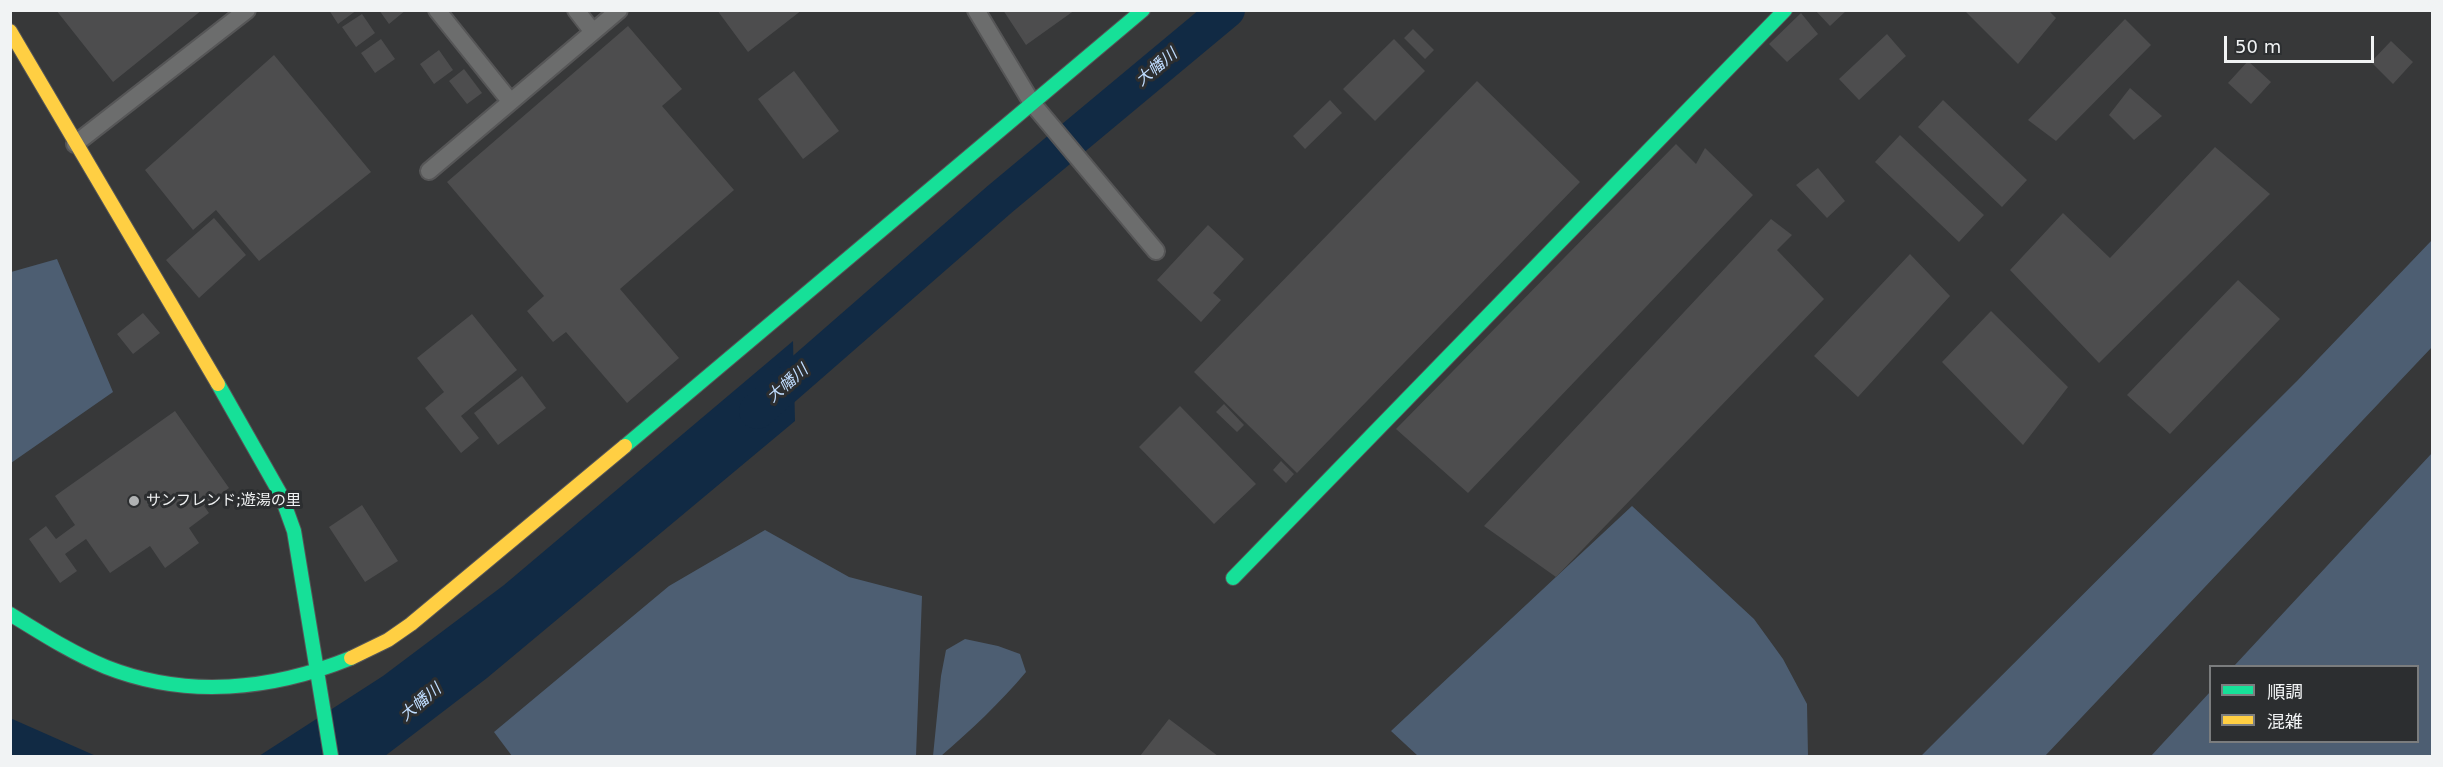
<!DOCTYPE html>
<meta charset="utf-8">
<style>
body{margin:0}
#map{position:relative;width:2443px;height:767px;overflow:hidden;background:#373839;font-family:"DejaVu Sans","Noto Sans JP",sans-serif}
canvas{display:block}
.frame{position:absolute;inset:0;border:12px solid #f1f3f4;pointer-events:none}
.legend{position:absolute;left:2209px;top:665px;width:210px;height:78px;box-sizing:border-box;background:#2c2e30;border:2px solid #7b7d7e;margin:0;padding:8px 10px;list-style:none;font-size:18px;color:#f1f3f4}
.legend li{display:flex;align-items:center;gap:12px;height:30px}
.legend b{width:30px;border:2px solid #7b7d7e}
.scale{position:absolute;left:2224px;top:36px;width:150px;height:27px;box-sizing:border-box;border:3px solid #f1f3f4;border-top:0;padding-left:8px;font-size:18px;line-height:21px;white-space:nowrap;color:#f1f3f4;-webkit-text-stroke:4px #2c2e30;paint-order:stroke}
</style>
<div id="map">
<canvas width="2443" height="767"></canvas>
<div class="frame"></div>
<ul class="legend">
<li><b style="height:8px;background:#16e098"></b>順調</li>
<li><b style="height:8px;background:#ffcf43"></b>混雑</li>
</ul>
<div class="scale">50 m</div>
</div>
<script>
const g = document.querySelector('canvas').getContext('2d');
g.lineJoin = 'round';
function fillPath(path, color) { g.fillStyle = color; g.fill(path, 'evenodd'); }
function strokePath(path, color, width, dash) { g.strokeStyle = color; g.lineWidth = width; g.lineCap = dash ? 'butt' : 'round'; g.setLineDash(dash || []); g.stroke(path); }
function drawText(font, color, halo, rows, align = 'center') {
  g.font = font + ' "DejaVu Sans","Noto Sans JP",sans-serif'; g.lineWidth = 6; g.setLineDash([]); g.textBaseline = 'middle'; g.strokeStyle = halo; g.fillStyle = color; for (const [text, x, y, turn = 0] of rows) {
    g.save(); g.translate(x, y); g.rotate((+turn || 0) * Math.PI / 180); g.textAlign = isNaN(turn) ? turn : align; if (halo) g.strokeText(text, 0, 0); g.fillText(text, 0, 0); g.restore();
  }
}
fillPath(new Path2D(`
 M 2432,240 L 2432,347 L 2045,756 L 1921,756 L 2297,381 Z
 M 57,259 L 113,392 L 11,463 L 11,272 Z
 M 2432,453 L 2432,756 L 2151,756 L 2210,692 L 2210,742 L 2418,742 L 2418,666 L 2234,666 Z
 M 1632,506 L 1754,619 L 1783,659 L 1807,704 L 1808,756 L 1418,756 L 1391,731 Z
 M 765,530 L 849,577 L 922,596 L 916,756 L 512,756 L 494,732 L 669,586 Z
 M 965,639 L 998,646 L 1020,654 L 1026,672 C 1000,703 971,730 941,756 L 933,756 L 941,676 L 946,650 Z`), '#4d5e72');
fillPath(new Path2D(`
 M 793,341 L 795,421 L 487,678 L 385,756 L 259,756 L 383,676 L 504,585 Z
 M 10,718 L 96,756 L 11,756 Z`), '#112a44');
strokePath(new Path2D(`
 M 757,411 L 1000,199 L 1227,10`), '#112a44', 36);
fillPath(new Path2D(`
 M 56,10 L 202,10 L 113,82 Z
 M 329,10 L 357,10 L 338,24 Z
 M 379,10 L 406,10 L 389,24 Z
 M 717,10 L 802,10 L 748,52 Z
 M 1003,10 L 1075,10 L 1026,45 Z
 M 1815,10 L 1847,10 L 1830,26 Z
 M 1964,10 L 2048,10 L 2056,18 L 2018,64 Z
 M 1801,13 L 1818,34 L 1787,62 L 1769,44 Z
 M 362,14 L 375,33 L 356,47 L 342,27 Z
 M 2125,19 L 2151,45 L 2056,141 L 2028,120 Z
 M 628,26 L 682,89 L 662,106 L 734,190 L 620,289 L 679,358 L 627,403 L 566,332 L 553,342 L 527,311 L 544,296 L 447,182 Z
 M 1413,29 L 1434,50 L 1425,59 L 1404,38 Z
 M 1887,34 L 1906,56 L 1859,100 L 1839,79 Z
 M 381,39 L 395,59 L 375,73 L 361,53 Z
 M 1394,39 L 1425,71 L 1375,121 L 1343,89 Z
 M 2391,41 L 2413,62 L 2393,84 L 2371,62 Z
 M 439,50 L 453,70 L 434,84 L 420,64 Z
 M 274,55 L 371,172 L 259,261 L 216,210 L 193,230 L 145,170 Z
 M 2248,61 L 2271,82 L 2251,104 L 2228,83 Z
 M 464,69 L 482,93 L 467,104 L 449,81 Z
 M 794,71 L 839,131 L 803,159 L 758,99 Z
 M 1477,81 L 1580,182 L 1297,473 L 1194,372 Z
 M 2130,88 L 2162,116 L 2134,140 L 2109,115 Z
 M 1330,100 L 1342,113 L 1305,149 L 1293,136 Z
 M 1943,100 L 2027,180 L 2002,207 L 1918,127 Z
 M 1900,135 L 1984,215 L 1959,242 L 1875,162 Z
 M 1676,144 L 1696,164 L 1705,148 L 1753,195 L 1468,493 L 1396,429 Z
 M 2215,147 L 2270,194 L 2099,363 L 2010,270 L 2063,213 L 2110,258 Z
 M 1818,168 L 1845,201 L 1827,218 L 1796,185 Z
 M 214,218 L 246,255 L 199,298 L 166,260 Z
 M 1771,219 L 1792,235 L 1777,250 L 1824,299 L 1556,577 L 1484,526 Z
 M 1208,225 L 1244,259 L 1213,293 L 1221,300 L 1201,322 L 1157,280 Z
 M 1910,254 L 1950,296 L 1858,397 L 1814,356 Z
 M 2238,280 L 2280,319 L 2170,434 L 2127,395 Z
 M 1991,311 L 2068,387 L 2023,445 L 1942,362 Z
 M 143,313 L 160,333 L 133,354 L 117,334 Z
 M 472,314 L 517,370 L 461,416 L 479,438 L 461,453 L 425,408 L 444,392 L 417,358 Z
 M 522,376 L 546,408 L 498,445 L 474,413 Z
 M 1224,404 L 1244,425 L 1237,432 L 1216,412 Z
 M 1180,406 L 1256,484 L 1214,524 L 1139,447 Z
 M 175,411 L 229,488 L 204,506 L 209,513 L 189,528 L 199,543 L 165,568 L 150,546 L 110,573 L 86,539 L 65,554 L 77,571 L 60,583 L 29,539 L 46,526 L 56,539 L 75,525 L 55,496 Z
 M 1281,461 L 1294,474 L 1286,483 L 1273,470 Z
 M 362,505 L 398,561 L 365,582 L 329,527 Z
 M 1169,719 L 1218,756 L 1140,756 Z`), '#4d4d4e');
const street = new Path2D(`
 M 437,10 L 510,101
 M 576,10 L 593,32
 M 976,10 L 1032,103 L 1156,251
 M 75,144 L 247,10
 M 429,171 L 619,10`);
const fast = new Path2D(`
 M 218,384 L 281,495 L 294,531 L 331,756
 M 625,446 L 1143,10
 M 1233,578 L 1785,10
 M 10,614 C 41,633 72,653 106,667 C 187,699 272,690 351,658`);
const slow = new Path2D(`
 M 10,31 L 218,384
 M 351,658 L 388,640 L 411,624 L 625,446`);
strokePath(street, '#565657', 20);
strokePath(fast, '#565657', 16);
strokePath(slow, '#565657', 16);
strokePath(street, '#6c6d6d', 16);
strokePath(fast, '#16e098', 14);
strokePath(slow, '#ffcf43', 14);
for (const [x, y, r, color] of [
 [134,501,6,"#b0b2b3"]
]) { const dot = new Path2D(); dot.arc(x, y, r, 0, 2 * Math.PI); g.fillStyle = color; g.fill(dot); strokePath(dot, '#2c2e30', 2); }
drawText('15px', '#f1f3f4', '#2c2e30', [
 ["サンフレンド;遊湯の里",146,501]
], 'left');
drawText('italic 16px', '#c0ddff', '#2c2e30', [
 ["大幡川",1157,68,-40],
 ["大幡川",788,384,-41],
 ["大幡川",421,703,-40]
]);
</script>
